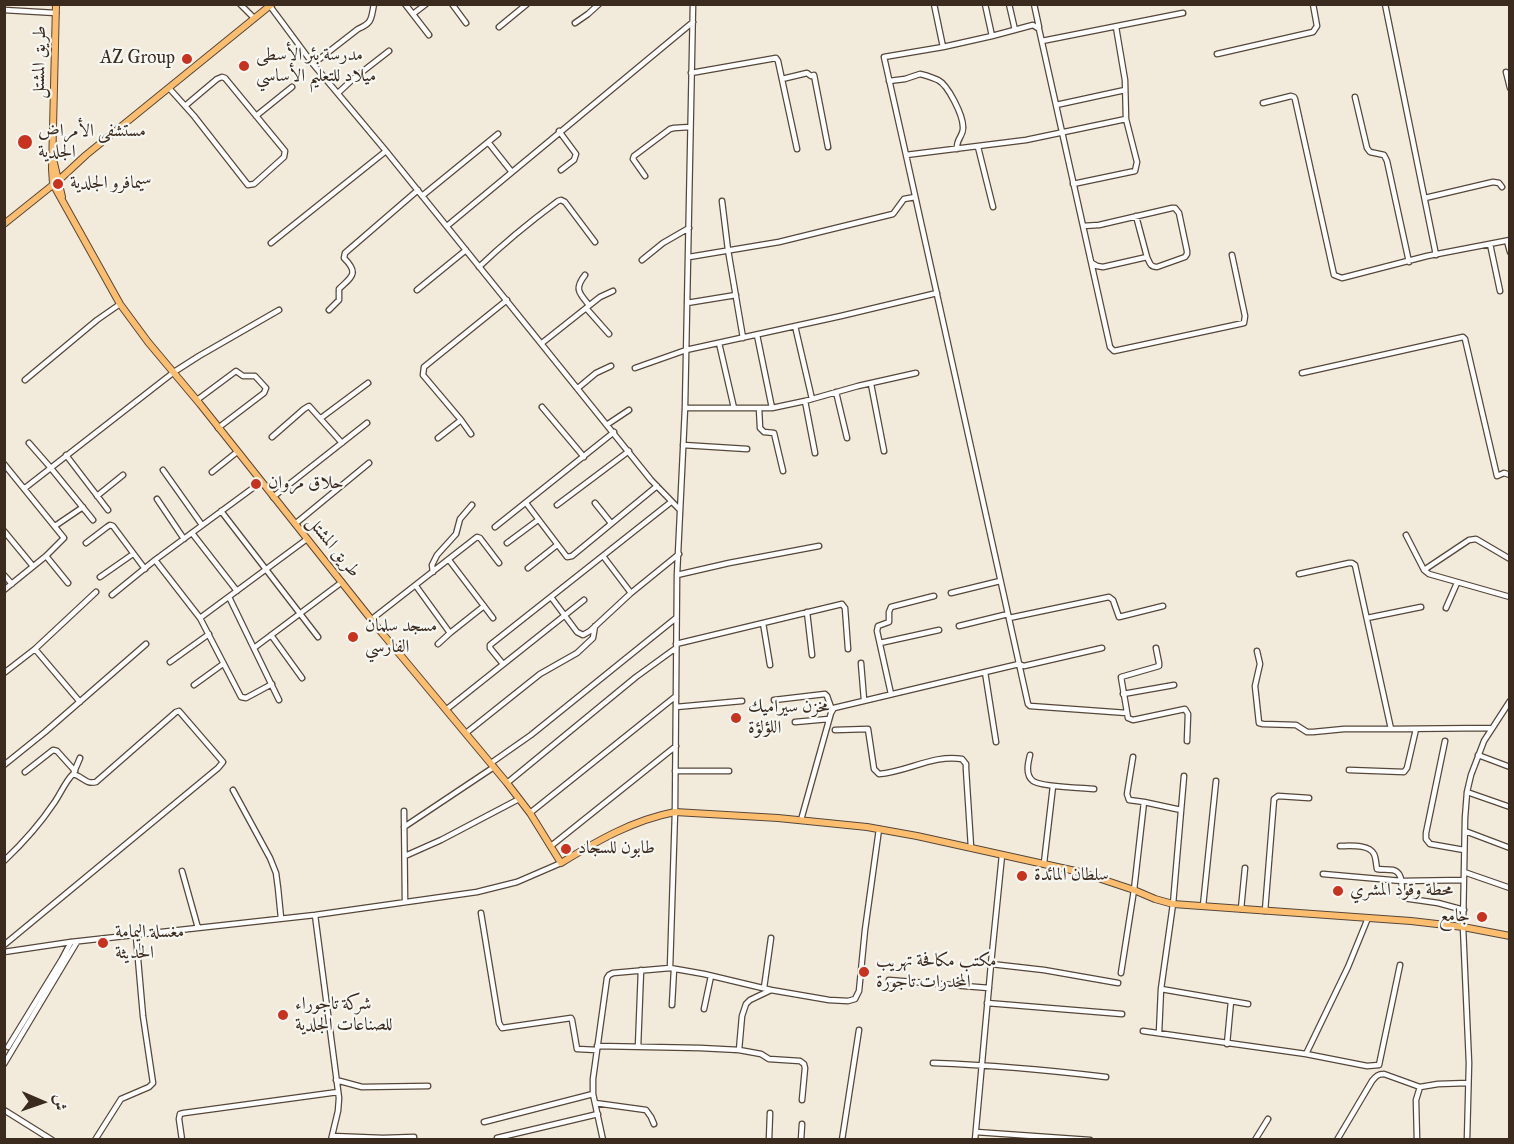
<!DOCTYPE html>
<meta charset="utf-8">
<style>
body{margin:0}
#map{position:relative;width:1514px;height:1144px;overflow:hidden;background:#f2ebdb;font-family:"IM FELL Great Primer",Amiri,serif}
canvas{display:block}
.frame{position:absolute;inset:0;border:6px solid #3b2a1e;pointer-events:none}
.north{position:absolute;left:12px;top:1072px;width:60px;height:60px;-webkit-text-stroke:4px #f6f6f2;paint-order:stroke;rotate:92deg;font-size:16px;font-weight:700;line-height:24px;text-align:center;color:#3b2a1e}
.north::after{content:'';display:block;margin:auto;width:21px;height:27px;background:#3b2a1e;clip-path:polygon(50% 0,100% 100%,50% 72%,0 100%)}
</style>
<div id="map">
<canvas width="1514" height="1144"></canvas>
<div class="frame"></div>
<div class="north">ش</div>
</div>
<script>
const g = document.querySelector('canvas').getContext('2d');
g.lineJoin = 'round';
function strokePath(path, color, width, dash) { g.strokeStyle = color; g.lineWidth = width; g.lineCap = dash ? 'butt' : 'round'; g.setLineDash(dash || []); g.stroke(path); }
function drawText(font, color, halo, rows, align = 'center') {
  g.font = font + ' "IM FELL Great Primer",Amiri,serif'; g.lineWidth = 4.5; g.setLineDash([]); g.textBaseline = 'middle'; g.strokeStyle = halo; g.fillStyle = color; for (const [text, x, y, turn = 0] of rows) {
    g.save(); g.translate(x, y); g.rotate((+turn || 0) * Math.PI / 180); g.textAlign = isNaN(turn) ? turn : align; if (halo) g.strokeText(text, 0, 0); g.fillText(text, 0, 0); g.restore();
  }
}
const minor = new Path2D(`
 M 240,4 L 254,18
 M 405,4 L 429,35
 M 452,4 L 466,23
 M 934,4 L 943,47 L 992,36
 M 985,4 L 992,36 L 1033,25 L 1039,29 L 1083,226 L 1099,225 L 1172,208 L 1175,208 L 1179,213 L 1187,251 L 1187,254 L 1185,257 L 1157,267 C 1150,267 1150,263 1147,257 L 1103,267 L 1097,266 L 1092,263
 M 1009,4 L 1015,30
 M 1034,4 L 1039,27
 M 1385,4 L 1436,255
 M 270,6 L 313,64 L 386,151 L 651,480 L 680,510
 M 4,10 L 56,13
 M 413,14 L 426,4
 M 575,23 L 588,14 L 599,4
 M 499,27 L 527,4
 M 1116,27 L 1125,80 L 1126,119 L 1026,140 L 906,155 L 1028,704 L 1030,706 L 1127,713
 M 1042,41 L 1183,13
 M 1217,54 L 1313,32 L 1317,26 L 1313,4
 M 313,64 L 358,29 C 373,23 371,18 374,4
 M 1506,72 L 1510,88
 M 691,73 L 776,58 L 778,61 L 797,149
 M 782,79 L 807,73 L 811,76 L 814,75 L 828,147
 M 889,81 L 905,79 L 920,74 C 926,75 933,78 938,80 C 948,85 963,115 963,127 C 964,136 956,138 957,149
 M 169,88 L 194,116 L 248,185 L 254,184 L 284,157 L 285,151 L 225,78 L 222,77 L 217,79 L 185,106
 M 338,93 L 353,79 L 389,51
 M 1355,97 L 1367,148 L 1370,152 L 1384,155 L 1387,161 L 1409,262
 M 1263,103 L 1291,96 L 1294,97 L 1295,99 L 1334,275 L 1342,278 L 1427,256 L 1510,240
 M 1056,105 L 1125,90
 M 256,116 L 292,87
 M 559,131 L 576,154 L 574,160 L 561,170
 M 488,142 L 511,171
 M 978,147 L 993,207
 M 906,155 L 884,57 L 943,47
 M 645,176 L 633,159 L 634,156 L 670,129 L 674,128 L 690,127
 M 1073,184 L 1135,171 L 1137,162 L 1126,119
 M 422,196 L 498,134
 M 1425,198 L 1493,182 L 1499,183 L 1502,187
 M 722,201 L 728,250 L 743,338
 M 1136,216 L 1147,257
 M 447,226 L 693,22
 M 1083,226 L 1110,347 L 1114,351 L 1244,323 L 1245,316 L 1232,255
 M 1507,241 L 1510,252
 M 271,243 L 386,151
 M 1490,244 L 1500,291
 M 689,257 L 779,242 L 893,214 L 904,199 L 915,197
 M 642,260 L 663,243 L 689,228
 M 479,267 C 504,243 531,221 558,201 L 561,200 L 565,202 L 595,242
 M 585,275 C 574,289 579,293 589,305
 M 417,290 L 466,250
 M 687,303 L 736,295
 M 586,308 L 609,334
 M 329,310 L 339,300 L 339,289 C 351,277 360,274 344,258 L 345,253 L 418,190
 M 795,326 L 812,399
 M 757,335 L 772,408
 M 542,343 L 600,297 L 613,291
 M 719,343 L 734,408
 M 635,368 L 686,350 L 841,316 L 937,293
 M 1302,373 L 1463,337 L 1465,339 L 1497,476 L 1504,473 L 1510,475
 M 25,380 L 97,320 L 120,304
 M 871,384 L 884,451
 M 578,388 L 596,373 L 611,366
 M 836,392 L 847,438
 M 197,400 L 236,371 L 243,376 L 255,376 L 266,388 L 264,393 L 218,428
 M 805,401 L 815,453
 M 542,407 L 584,457
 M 685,408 L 772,408 L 805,401 L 858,386 L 916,373
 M 759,408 L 760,428 L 764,432 L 774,433 L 783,471
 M 321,418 L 368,383
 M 608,424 L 629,410
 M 471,434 L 461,420 L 423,375 L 424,367 L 507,300
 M 272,437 L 304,409 L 309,406 L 342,443
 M 438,438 L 461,420
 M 29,443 L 50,467 L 93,520
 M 683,445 L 747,449
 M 66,455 L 108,510
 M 4,464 L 64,538 L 46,556 L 4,590
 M 163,470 L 202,525
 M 212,472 L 237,452
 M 25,488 L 174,372 L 199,356 L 279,310
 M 97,496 L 123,475
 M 273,497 L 367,423
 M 157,499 L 184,539
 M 526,503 L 567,557 L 572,556 L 657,486
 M 595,503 L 611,523
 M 557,505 L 629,451
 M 221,511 L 318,637
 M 295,524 L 369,463
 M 55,526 L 83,507
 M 495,527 L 614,432
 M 4,531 L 32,565
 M 192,533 L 237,591
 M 1406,535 L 1424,570 L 1429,574 L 1510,597
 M 86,543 L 107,527 L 110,525 L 113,526 L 145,569
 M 507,543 L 538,520
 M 46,556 L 68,583
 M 603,556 L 631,593 L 679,554
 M 155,560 L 200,618 L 241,697 L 246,698 L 272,684
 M 449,560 L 493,618
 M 528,568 L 557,545
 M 1424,570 L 1469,540 L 1476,539 L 1510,559
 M 433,572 L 432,565 L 437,555 L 456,534 L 460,519 L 472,505
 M 1299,574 L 1349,563 L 1352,563 L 1355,565 L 1391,729 L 1492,728
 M 4,575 L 12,584
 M 677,575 L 729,563 L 819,546
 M 100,577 L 133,554
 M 416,586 L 450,633 L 438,644
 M 951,593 L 1000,581
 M 112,595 L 155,560 L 261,482
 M 229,597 L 279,700
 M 551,597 L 577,632 L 583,635 L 590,631 L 631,593
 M 1446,608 L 1457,583
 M 807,612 L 812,655
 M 200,618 L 307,539
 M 1009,618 L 1109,597 L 1113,600 L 1119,617 L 1163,606
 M 1367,618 L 1421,607
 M 372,619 L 477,537 L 480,538 L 499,563
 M 763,623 L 770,665
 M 959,626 L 1008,614
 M 450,633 L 484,606
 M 271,635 L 302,678
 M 880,643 L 939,630
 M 676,644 L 842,604 L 845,608 L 848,649
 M 254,648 L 342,582
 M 1156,648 L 1159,663 L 1159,666 L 1121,677 L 1128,718 L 1133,720 L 1185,709 L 1188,714 L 1187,741
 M 35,649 L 80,702
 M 1257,651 L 1260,664 L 1255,686 L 1259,723 L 1263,724 L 1296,725 L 1307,732 L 1313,732 L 1344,729 L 1391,729
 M 170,662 L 209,634
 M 861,663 L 864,700
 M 503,664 L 490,648 L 490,645 L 671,502
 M 985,672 L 996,742
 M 4,673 L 35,649 L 96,592
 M 194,685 L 223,664
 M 891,694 L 877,631 L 878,626 L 889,622 L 889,612 L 891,607 L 934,596
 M 1123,694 L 1174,685
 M 774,700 L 825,694 L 827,696 L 832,710
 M 676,707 L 742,701
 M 447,709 L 584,600
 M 795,722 L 829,719
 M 835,730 L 868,729 L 874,769 L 879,774 C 907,772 934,754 962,759 L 966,764 L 966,769 L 971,847
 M 466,733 L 540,674 L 577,653 L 593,638 L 595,626
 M 1445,741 L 1426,833 L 1426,839 L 1430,844 L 1464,850
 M 1030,755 C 1028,763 1025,775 1033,781 C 1041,787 1083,788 1094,789
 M 1478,755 L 1510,767
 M 1133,757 L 1127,794 L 1129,800 L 1144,802 L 1181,810
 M 491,763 L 531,735 L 676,618
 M 4,765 L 45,732 L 146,644
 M 1349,770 L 1404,772 L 1407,768 L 1416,729
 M 675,771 L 729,771
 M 25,772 L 53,750 L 57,751 L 75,771
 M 74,772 L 80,758
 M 1184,776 L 1173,904 L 1161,989 L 1248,1004
 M 507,783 L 636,677 L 676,648
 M 233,790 L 270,858 L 276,873 L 278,888 L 281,918
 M 1467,792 L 1510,807
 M 404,811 L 405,901
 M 530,813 L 676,696
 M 801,820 L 831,713 L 834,708 L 1019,664 L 1024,666 L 1102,648
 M 404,827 L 494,767
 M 1465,831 L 1510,848
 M 551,846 L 676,746
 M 1340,846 C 1350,846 1369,844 1374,854 C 1376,858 1376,864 1377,869 C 1382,870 1388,869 1393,870 C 1405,873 1400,889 1403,898 L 1438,903 L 1464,910
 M 405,856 L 441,840 L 519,799
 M 4,861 C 23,843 40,824 54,803 C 61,793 65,782 73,774 C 82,776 86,785 96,782 L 176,712 L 179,711 L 223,762 L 218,768 L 4,945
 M 1044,863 L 1053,786
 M 182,871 L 198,928
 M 1464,872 L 1510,888
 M 1323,874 L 1402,881 L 1464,880
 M 1203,906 L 1216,781
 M 1241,909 L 1245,868
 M 1265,911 L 1274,799 L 1278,796 L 1309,798
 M 481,913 L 499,1023 L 502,1028 L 571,1018 L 572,1020 L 577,1049 L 597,1050
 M 315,915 L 339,1098 L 338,1111 L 331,1140
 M 4,952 L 71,942 L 315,915 L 477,892 L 517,882 L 561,863
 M 991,964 L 1044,970 L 1118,983
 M 670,968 L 704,974 L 771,990
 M 1121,973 L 1134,890 L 1144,802
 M 889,980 L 989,988
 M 764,988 L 771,938
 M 987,1003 L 1122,1014
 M 672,1005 L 674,969
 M 704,1009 L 711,976
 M 1143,1031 L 1306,1054 L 1367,1066 L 1379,1065 L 1400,965
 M 1159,1033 L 1161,989
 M 1227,1044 L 1231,1001
 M 597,1046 L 700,1048 L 739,1050 L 742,1016 L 746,1004 L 750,1000 L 771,990 L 829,1000 L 848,1001 L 855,999 L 859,991 L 865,930 L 879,829
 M 8,1047 L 62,959 L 71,942
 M 638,1047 L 641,970
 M 739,1050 L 761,1054 L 769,1059 L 800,1061 L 804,1064 L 805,1068 L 802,1100
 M 1306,1054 L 1348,967 L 1368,918
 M 933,1063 C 991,1065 1048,1070 1106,1077
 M 4,1064 L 77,942
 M 336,1080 L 362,1087 L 428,1086
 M 595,1103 L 646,1110 L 651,1117 L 654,1124
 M 4,1110 L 52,1140
 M 484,1122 L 593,1094
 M 976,1132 L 1090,1140
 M 332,1136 L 383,1138 L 414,1137
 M 497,1138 L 598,1114
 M 95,1140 L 121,1099 L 149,1087 L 153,1083 L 143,1016 L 136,936
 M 182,1140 L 179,1119 L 180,1114 L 184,1113 L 338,1092
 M 603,1140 L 593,1094 L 593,1079 L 607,978 L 609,975 L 613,973 L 670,968 L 675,812 L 677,575 L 685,408 L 693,4
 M 769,1140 L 770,1113
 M 801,1140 L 802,1124
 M 842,1140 L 859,1030
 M 975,1140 L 991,964 L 1002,855
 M 1255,1140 L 1268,1119
 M 1337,1140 L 1372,1081 C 1376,1076 1378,1074 1384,1074 L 1420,1087 L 1438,1084 L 1468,1083
 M 1417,1140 L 1416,1100 L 1420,1087
 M 1467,1140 L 1469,1063 L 1463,927 L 1465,818 L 1467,792 L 1471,775 L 1484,741 L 1510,701`);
const major = new Path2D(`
 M 56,4 L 52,169 L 53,184 L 120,304 L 148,342 L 200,404 L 382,633 L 507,783 L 530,813 L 561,863 C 597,841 633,820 675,812 L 778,818 L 867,827 L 917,836 L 1080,872 L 1134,890 L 1155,899 L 1173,904 L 1411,921 L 1463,927 L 1510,936
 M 54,163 L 62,197
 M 4,224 L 59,180 L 86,155 L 272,4`);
strokePath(minor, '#56473a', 7);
strokePath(major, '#56473a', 8);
strokePath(minor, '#fff', 4.5);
strokePath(major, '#fcbd6f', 6);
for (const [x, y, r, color] of [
 [187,59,6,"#c8321e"],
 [244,66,6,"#c8321e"],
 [25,142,8,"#c8321e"],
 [58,184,6,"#c8321e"],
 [256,484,6,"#c8321e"],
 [353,637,6,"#c8321e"],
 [736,718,6,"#c8321e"],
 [566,849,6,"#c8321e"],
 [1022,876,6,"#c8321e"],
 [1338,891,6,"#c8321e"],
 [1482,917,6,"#c8321e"],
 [103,943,6,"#c8321e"],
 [864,972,6,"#c8321e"],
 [283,1015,6,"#c8321e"]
]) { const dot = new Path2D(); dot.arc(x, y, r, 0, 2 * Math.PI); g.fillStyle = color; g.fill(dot); strokePath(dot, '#f6f6f2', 2); }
drawText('18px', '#3b2a1e', '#f6f6f2', [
 ["مدرسة بئر الأسطى",256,56],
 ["ميلاد للتعليم الأساسي",256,77],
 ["AZ Group",175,59,"right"],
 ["مستشفى الأمراض",38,132],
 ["الجلدية",38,153],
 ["سيمافرو الجلدية",70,184],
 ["حلاق مروان",268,484],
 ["مسجد سلمان",365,627],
 ["الفارسي",365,648],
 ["مخزن سيراميك",748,708],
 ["اللؤلؤة",748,729],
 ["طابون للسجاد",578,849],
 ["سلطان المائدة",1034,876],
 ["محطة وقود المشري",1350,891],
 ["جامع",1470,917,"right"],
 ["مغسلة اليمامة",115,933],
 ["الحديثة",115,954],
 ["مكتب مكافحة تهريب",876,962],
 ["المخدرات تاجورة",876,983],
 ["شركة تاجوراء",295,1005],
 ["للصناعات الجلدية",295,1026]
], 'left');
drawText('18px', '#3b2a1e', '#f6f6f2', [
 ["طريق المشتل",40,62,-89],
 ["طريق المشتل",333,547,51]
]);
</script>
